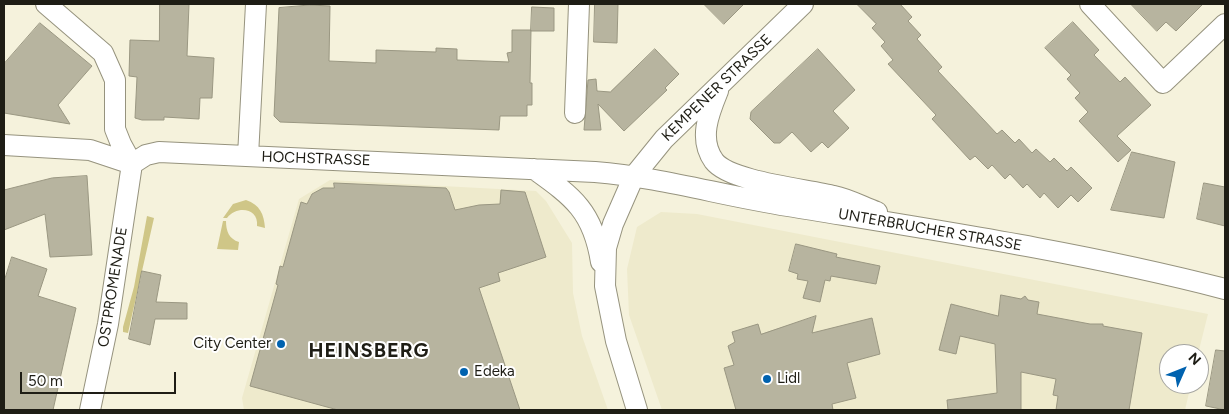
<!DOCTYPE html>
<style>
body{margin:0}
#map{position:relative;width:1229px;height:414px;overflow:hidden;background:#f5f2dc;font-family:Figtree,sans-serif}
canvas{display:block}
.frame{position:absolute;inset:0;border:5px solid #1e1d15;pointer-events:none}
.north{position:absolute;left:1159px;top:344px;width:50px;height:50px;box-sizing:border-box;background:#fff;border:1px solid #a5a5a1;border-radius:50%;rotate:46deg;font-size:14px;font-weight:700;line-height:20px;text-align:center;color:#1e1d15}
.north::after{content:'';display:block;margin:auto;width:18px;height:22px;background:#0062af;clip-path:polygon(50% 0,100% 100%,50% 72%,0 100%)}
.scale{position:absolute;left:20px;top:372px;width:156px;height:22px;box-sizing:border-box;border:2px solid #1e1d15;border-top:0;padding-left:6px;font-size:15px;line-height:18px;white-space:nowrap;color:#1e1d15;-webkit-text-stroke:4px #fff;paint-order:stroke}
</style>
<div id="map">
<canvas width="1229" height="414"></canvas>
<div class="frame"></div>
<div class="north">N</div>
<div class="scale">50 m</div>
</div>
<script>
const g = document.querySelector('canvas').getContext('2d');
g.lineJoin = 'round';
function fillPath(path, color) { g.fillStyle = color; g.fill(path, 'evenodd'); }
function strokePath(path, color, width, dash) { g.strokeStyle = color; g.lineWidth = width; g.lineCap = dash ? 'butt' : 'round'; g.setLineDash(dash || []); g.stroke(path); }
function drawText(font, color, halo, rows, align = 'center') {
  g.font = font + ' Figtree,sans-serif'; g.lineWidth = 4; g.setLineDash([]); g.textBaseline = 'middle'; g.strokeStyle = halo; g.fillStyle = color; for (const [text, x, y, turn = 0] of rows) {
    g.save(); g.translate(x, y); g.rotate((+turn || 0) * Math.PI / 180); g.textAlign = isNaN(turn) ? turn : align; if (halo) g.strokeText(text, 0, 0); g.fillText(text, 0, 0); g.restore();
  }
}
fillPath(new Path2D(`
 M 330,180 L 536,191 L 546,201 L 572,243 L 573,293 L 582,336 L 608,410 L 244,410 L 242,398 L 299,199 Z
 M 661,212 L 697,214 L 1208,314 L 1198,354 L 1169,354 L 1169,384 L 1191,384 L 1185,410 L 662,410 L 629,315 L 627,269 L 637,227 Z`), '#eeeacc');
fillPath(new Path2D(`
 M 246,200 C 260,205 264,214 265,228 L 257,226 C 259,208 237,205 227,218 L 223,218 L 233,204 Z
 M 147,216 L 154,218 L 128,333 L 123,332 L 123,327 L 134,287 Z
 M 223,221 L 226,221 C 226,231 229,239 239,242 L 238,250 L 217,249 Z`), '#cfc687');
const building = new Path2D(`
 M 160,4 L 189,4 L 187,56 L 214,58 L 212,98 L 200,98 L 199,119 L 164,117 L 164,120 L 142,120 L 135,118 L 137,77 L 129,76 L 130,40 L 159,41 Z
 M 595,4 L 618,4 L 617,43 L 594,42 Z
 M 704,4 L 744,4 L 724,24 Z
 M 857,4 L 900,4 L 912,17 L 908,21 L 921,35 L 917,39 L 942,67 L 938,71 L 997,134 L 1002,130 L 1015,143 L 1019,139 L 1032,153 L 1036,149 L 1050,162 L 1054,158 L 1067,171 L 1071,167 L 1092,188 L 1078,202 L 1071,195 L 1058,208 L 1044,193 L 1040,198 L 1027,184 L 1023,188 L 1010,174 L 1005,179 L 992,165 L 988,169 L 975,156 L 970,160 L 932,119 L 936,115 L 888,64 L 893,60 L 881,46 L 885,42 L 872,28 L 876,24 Z
 M 1131,4 L 1203,4 L 1176,31 L 1166,22 L 1157,31 Z
 M 310,5 L 330,6 L 329,61 L 376,63 L 376,50 L 436,52 L 436,48 L 457,49 L 457,60 L 509,62 L 507,53 L 512,52 L 512,30 L 531,30 L 530,83 L 532,83 L 532,105 L 527,105 L 527,116 L 500,116 L 499,130 L 280,122 L 274,116 L 279,8 Z
 M 532,7 L 554,8 L 554,31 L 531,31 Z
 M 1073,22 L 1099,50 L 1094,55 L 1120,82 L 1125,77 L 1151,105 L 1117,136 L 1131,150 L 1118,162 L 1079,121 L 1088,112 L 1075,98 L 1080,93 L 1067,79 L 1071,75 L 1045,48 Z
 M 40,23 L 92,66 L 58,105 L 70,124 L 4,113 L 4,64 Z
 M 655,49 L 679,74 L 665,88 L 667,90 L 624,131 L 598,104 L 601,130 L 584,130 L 588,80 L 596,79 L 597,91 L 610,92 Z
 M 818,49 L 855,90 L 833,111 L 849,128 L 828,148 L 822,142 L 811,152 L 792,132 L 780,143 L 774,143 L 750,119 L 751,112 Z
 M 1132,152 L 1175,162 L 1164,218 L 1111,210 Z
 M 87,176 L 92,255 L 50,257 L 45,214 L 4,230 L 4,190 L 52,178 Z
 M 334,183 L 446,188 L 449,192 L 455,210 L 479,205 L 500,204 L 501,190 L 525,192 L 546,257 L 498,273 L 500,281 L 479,288 L 520,410 L 338,410 L 250,386 L 278,285 L 276,284 L 280,266 L 283,267 L 301,202 L 307,204 L 312,194 L 323,188 L 334,188 Z
 M 1204,183 L 1225,187 L 1225,226 L 1197,219 Z
 M 796,244 L 837,254 L 836,257 L 880,266 L 876,284 L 831,276 L 830,281 L 825,280 L 820,302 L 803,298 L 808,281 L 797,279 L 798,274 L 789,271 Z
 M 12,257 L 47,269 L 38,296 L 76,308 L 53,410 L 4,410 L 4,282 Z
 M 142,271 L 161,275 L 156,302 L 187,303 L 187,319 L 155,319 L 150,345 L 129,339 Z
 M 1001,295 L 1021,299 L 1025,296 L 1028,300 L 1039,302 L 1037,314 L 1090,324 L 1103,324 L 1103,326 L 1142,333 L 1129,410 L 1056,410 L 1058,396 L 1053,395 L 1056,379 L 1021,372 L 1021,410 L 948,410 L 947,400 L 997,393 L 995,344 L 960,336 L 956,354 L 939,350 L 951,304 L 998,316 Z
 M 816,316 L 812,333 L 872,318 L 880,354 L 847,363 L 856,398 L 832,404 L 833,410 L 736,410 L 724,368 L 734,365 L 728,346 L 735,342 L 732,332 L 758,324 L 761,334 Z
 M 1216,350 L 1225,351 L 1225,410 L 1206,406 Z`);
fillPath(building, '#b7b49f');
strokePath(building, '#9a9782', 1);
const minor = new Path2D(`
 M 46,4 L 103,53 L 115,80 L 115,129 L 121,144 L 132,164
 M 1090,4 L 1163,83 L 1225,24
 M 718,91 C 709,113 698,139 714,161 C 730,182 807,189 834,196 C 849,199 863,207 877,212
 M 575,113 L 579,4
 M 4,145 L 90,150 L 132,164
 M 248,156 L 256,4
 M 132,164 L 146,155 L 159,152 L 595,172 C 660,177 723,196 788,206 C 934,230 1082,252 1225,289
 M 534,169 C 573,197 593,211 601,262
 M 90,410 L 108,324 L 132,164
 M 637,410 L 616,341 L 605,286 L 606,248 L 613,224 L 634,176 L 664,139 L 803,4`);
strokePath(minor, '#96937e', 22);
strokePath(minor, '#fff', 20);
for (const [x, y, r, color] of [
 [281,344,5,"#0062af"],
 [464,372,5,"#0062af"],
 [767,379,5,"#0062af"]
]) { const dot = new Path2D(); dot.arc(x, y, r, 0, 2 * Math.PI); g.fillStyle = color; g.fill(dot); strokePath(dot, '#fff', 2); }
drawText('15px', '#1e1d15', '#fff', [
 ["KEMPENER STRASSE",717,88,-44],
 ["HOCHSTRASSE",316,159,2],
 ["UNTERBRUCHER STRASSE",930,230,10],
 ["OSTPROMENADE",113,287,-81]
]);
drawText('15px', '#1e1d15', '#fff', [
 ["City Center",271,344,"right"],
 ["Edeka",474,372],
 ["Lidl",777,379]
], 'left');
g.letterSpacing = '1px';
drawText('bold 20px', '#1e1d15', '#fff', [
 ["HEINSBERG",369,351]
]);
g.letterSpacing = '0px';
</script>
